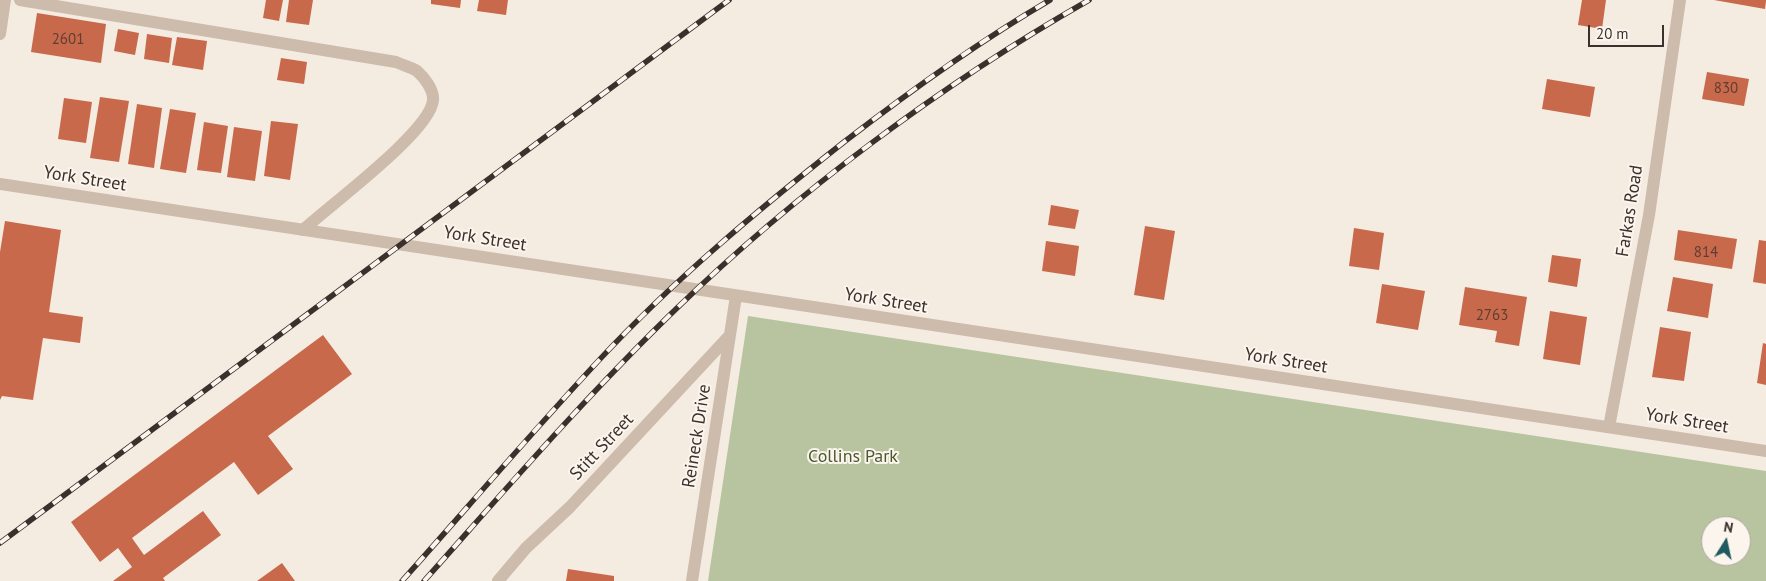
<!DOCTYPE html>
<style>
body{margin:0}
#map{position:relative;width:1766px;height:581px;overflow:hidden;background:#f4ebe1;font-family:"PT Sans",sans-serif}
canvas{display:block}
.north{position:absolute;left:1701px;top:516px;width:50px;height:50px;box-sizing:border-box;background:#fbf5ee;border:1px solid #aea6a0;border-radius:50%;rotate:10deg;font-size:14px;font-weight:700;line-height:20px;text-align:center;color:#3b302b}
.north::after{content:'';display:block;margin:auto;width:18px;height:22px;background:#1f5a5e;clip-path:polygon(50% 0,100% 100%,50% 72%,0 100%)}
.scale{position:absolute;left:1588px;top:25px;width:76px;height:22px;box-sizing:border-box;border:2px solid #3b302b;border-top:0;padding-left:6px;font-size:15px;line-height:18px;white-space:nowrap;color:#3b302b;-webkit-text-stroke:4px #fbf5ee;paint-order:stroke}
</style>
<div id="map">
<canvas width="1766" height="581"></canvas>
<div class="north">N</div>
<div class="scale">20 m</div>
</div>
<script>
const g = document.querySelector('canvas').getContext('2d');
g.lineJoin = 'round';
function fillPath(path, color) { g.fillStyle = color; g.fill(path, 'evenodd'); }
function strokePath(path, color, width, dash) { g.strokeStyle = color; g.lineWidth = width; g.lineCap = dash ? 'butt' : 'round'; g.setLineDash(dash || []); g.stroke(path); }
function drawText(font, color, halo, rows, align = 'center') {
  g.font = font + ' "PT Sans",sans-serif'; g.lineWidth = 4; g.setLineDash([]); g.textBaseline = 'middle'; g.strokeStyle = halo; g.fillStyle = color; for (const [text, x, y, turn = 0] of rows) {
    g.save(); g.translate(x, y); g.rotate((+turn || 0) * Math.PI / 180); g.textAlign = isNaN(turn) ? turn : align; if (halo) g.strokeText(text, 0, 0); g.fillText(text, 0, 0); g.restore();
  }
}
fillPath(new Path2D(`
 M 748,316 L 1766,471 L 1766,581 L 708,581 ZM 1711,526 L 1741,526 L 1741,556 L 1711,556 Z`), '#b8c4a0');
fillPath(new Path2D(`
 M 266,0 L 283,0 L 279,21 L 263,18 Z
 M 289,0 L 313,0 L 309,25 L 286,22 Z
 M 431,0 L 461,0 L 460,8 L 431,4 Z
 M 479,0 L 508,0 L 506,15 L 477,11 Z
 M 1582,0 L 1606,0 L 1602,29 L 1578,25 Z
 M 1714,0 L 1766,0 L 1766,1 L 1765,9 Z
 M 37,13 L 106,24 L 101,63 L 31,52 Z
 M 118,29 L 139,33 L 135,55 L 114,51 Z
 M 147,34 L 172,38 L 169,63 L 144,59 Z
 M 177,37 L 207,41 L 203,70 L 172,65 Z
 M 281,58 L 307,62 L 304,84 L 277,80 Z
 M 1707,72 L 1749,79 L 1744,106 L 1702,99 Z
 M 1547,79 L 1595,87 L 1590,117 L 1542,109 Z
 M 100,97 L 129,101 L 119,162 L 90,158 Z
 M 64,98 L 92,102 L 86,143 L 58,139 Z
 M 137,104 L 162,108 L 154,168 L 128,164 Z
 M 170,109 L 196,113 L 186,173 L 160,169 Z
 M 271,121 L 298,124 L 290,180 L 264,176 Z
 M 204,122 L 228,126 L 221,173 L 197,170 Z
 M 234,127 L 262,131 L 255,181 L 227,177 Z
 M 1051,205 L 1079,210 L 1075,229 L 1048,225 Z
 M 5,221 L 61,230 L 49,312 L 83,317 L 80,343 L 43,338 L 33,400 L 2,396 L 0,400 L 0,252 Z
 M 1145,226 L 1175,231 L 1164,300 L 1134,295 Z
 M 1354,228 L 1384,233 L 1379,270 L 1349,266 Z
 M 1678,230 L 1737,239 L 1732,269 L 1674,260 Z
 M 1759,240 L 1766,241 L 1766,284 L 1753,282 Z
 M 1046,241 L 1079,246 L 1075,276 L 1042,271 Z
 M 1552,255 L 1581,259 L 1577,287 L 1548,282 Z
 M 1673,277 L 1713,284 L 1708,318 L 1667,311 Z
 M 1382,284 L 1425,291 L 1418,330 L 1376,323 Z
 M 1465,287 L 1527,297 L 1519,346 L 1495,342 L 1497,331 L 1459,325 Z
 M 1550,311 L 1587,317 L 1580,365 L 1543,359 Z
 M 1660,327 L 1691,332 L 1684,381 L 1652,377 Z
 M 323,335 L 352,374 L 268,436 L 293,469 L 258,495 L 234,462 L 132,538 L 144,555 L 203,511 L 221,535 L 163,578 L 165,581 L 113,581 L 132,567 L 118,548 L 100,562 L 71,522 Z
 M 1763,343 L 1766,344 L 1766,385 L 1757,383 Z
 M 282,563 L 295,581 L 257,581 Z
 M 568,569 L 614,576 L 614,581 L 566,581 Z`), '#c8694b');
strokePath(new Path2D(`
 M 20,0 L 396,62 C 402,65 411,67 417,71 C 424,77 434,90 433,100 C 431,131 330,205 303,230`), '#cdbbac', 12);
strokePath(new Path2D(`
 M 1609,427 L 1649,215 L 1680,0
 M 498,581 L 526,548 L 570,507 L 730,335
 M 692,581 L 736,296`), '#cdbbac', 12);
strokePath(new Path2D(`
 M 0,34 L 5,0
 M 0,184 L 1766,451`), '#cdbbac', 12);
const rail = new Path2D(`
 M 0,543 L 729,0
 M 402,581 C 468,507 533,431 601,358 C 675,279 759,209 844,142 C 910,91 978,42 1050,0
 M 424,581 C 506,489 587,395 676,309 C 797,192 942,84 1089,0`);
strokePath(rail, '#3b302b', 5.5);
strokePath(rail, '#fbf5ee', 4, [11]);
drawText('15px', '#5e3e33', null, [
 ["2601",68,40],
 ["830",1726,89],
 ["814",1706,253],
 ["2763",1492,316]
]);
drawText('18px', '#3b302b', '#fbf5ee', [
 ["York Street",85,179,9],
 ["Farkas Road",1630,211,-81],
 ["York Street",485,239,9],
 ["York Street",886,301,9],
 ["York Street",1286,361,9],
 ["York Street",1687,421,9],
 ["Reineck Drive",697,436,-81],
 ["Stitt Street",602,447,-47]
]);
drawText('18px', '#4a5a2e', '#fbf5ee', [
 ["Collins Park",853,457]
]);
</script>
